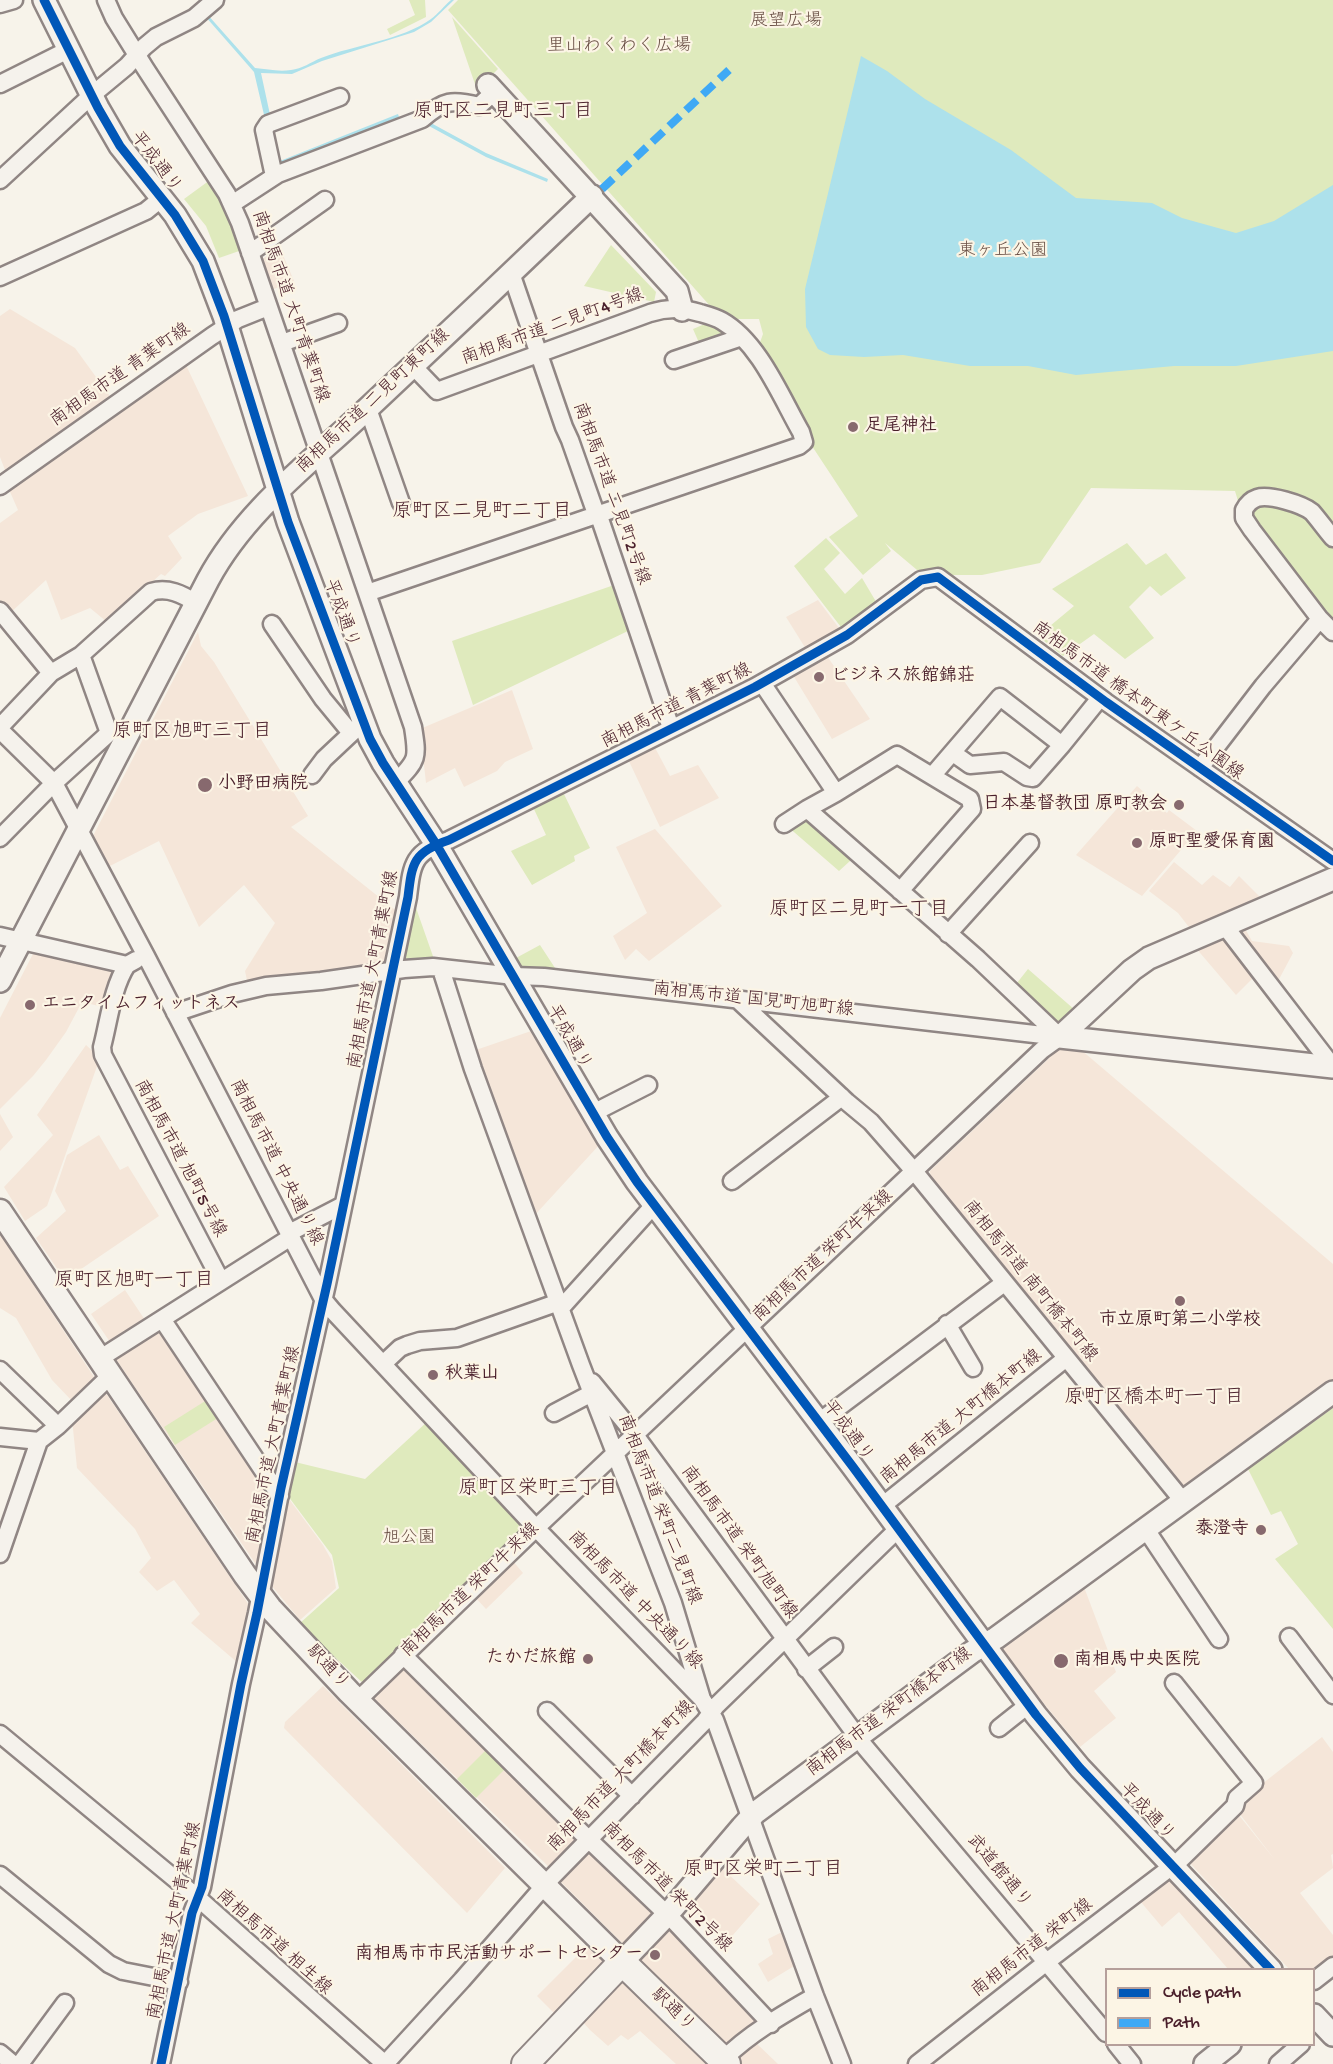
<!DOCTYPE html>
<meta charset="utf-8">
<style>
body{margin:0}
#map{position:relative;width:1333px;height:2064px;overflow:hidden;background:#f7f3ea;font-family:"Gochi Hand",sans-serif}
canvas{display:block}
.legend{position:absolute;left:1105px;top:1968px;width:210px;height:78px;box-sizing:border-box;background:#fcf5e5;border:2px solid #b59f9b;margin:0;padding:8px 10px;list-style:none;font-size:18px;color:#4a1f2b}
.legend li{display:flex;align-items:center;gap:12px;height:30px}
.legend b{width:30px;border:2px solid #b59f9b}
</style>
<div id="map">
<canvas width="1333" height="2064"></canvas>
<ul class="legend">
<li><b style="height:8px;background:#0057b8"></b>Cycle path</li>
<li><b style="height:8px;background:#3fa9f5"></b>Path</li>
</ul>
</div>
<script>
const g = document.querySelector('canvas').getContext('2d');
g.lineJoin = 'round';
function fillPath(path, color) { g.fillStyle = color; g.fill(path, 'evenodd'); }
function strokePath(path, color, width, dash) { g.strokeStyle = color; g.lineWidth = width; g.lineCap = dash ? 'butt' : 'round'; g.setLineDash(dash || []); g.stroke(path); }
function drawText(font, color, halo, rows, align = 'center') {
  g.font = font + ' "Gochi Hand","Klee One",sans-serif'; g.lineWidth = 4.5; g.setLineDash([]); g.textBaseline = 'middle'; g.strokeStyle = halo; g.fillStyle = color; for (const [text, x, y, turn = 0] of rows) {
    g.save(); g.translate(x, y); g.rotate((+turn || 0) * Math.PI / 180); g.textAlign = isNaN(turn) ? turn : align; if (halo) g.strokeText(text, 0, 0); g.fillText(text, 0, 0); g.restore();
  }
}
fillPath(new Path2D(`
 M 280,248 L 294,281 L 269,291 L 257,262 Z
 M 10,309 L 75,348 L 120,410 L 185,363 L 248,496 L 198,514 L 168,536 L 182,558 L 165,576 L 161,574 L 107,622 L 90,608 L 61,620 L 46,580 L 9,614 L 0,602 L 0,523 L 18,510 L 7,485 L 5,470 L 0,457 L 0,316 Z
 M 818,600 L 842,632 L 806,649 L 786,617 Z
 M 198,632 L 201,646 L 214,662 L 308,816 L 291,827 L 399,913 L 389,963 L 248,985 L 245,971 L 275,923 L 244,885 L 199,927 L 159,841 L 106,868 L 93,841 L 93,836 Z
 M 825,653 L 870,719 L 832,739 L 791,672 Z
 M 512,690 L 533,749 L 505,762 L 497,771 L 464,787 L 455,768 L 426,783 L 420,729 Z
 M 653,744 L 670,776 L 698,765 L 719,798 L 660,827 L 627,757 Z
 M 1137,786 L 1167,813 L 1169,810 L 1197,831 L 1142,896 L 1076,855 Z
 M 655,829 L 722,906 L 649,961 L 636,949 L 625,960 L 613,936 L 647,913 L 616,847 Z
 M 1174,862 L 1202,885 L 1213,875 L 1230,887 L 1239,876 L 1263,900 L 1192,931 L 1178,913 L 1149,891 Z
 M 1243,925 L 1252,941 L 1289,946 L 1293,953 L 1277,983 L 1238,930 Z
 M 1223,936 L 1254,977 L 1236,995 L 1195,947 Z
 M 36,948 L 114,966 L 103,1007 L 82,1002 L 66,1032 L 46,1060 L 33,1076 L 0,1109 L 0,1018 Z
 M 534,1030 L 601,1143 L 533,1217 L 473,1051 Z
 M 86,1045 L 100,1058 L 47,1206 L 25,1221 L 4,1187 L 53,1135 L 37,1115 Z
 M 1061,1047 L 1080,1049 L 1333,1264 L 1333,1382 L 1185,1489 L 1180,1488 L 931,1181 L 930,1171 Z
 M 0,1114 L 13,1137 L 0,1151 Z
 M 99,1135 L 120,1170 L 128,1166 L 159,1216 L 65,1280 L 36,1238 L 66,1211 L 55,1191 L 67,1155 Z
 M 0,1234 L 96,1380 L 73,1402 L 52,1380 L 16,1318 L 0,1308 Z
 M 125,1290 L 147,1323 L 112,1345 L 91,1314 Z
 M 161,1324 L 275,1494 L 261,1563 L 257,1566 L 113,1355 Z
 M 103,1389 L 249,1605 L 238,1663 L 191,1623 L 200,1614 L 174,1580 L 157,1591 L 139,1572 L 151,1558 L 135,1529 L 77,1468 L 72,1419 Z
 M 289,1499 L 323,1545 L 332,1561 L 336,1588 L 300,1620 L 271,1585 Z
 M 512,1560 L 523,1573 L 486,1609 L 474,1596 Z
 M 1084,1587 L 1116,1672 L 1094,1691 L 1116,1718 L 1080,1747 L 1031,1688 L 1002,1649 Z
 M 406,1661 L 580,1838 L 550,1868 L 374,1698 L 374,1692 Z
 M 323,1686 L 505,1868 L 467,1913 L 284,1728 L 285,1722 Z
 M 1322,1737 L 1333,1752 L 1333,1854 L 1331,1855 L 1333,1868 L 1300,1893 L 1333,1935 L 1333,1957 L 1314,1970 L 1289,1969 L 1188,1861 L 1238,1814 L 1275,1860 L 1239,1813 L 1242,1803 L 1253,1791 Z
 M 591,1843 L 764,2018 L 728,2048 L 557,1878 Z
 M 721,1867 L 760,1904 L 726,1943 L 688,1905 Z
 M 1170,1878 L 1258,1969 L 1228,1969 L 1179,1912 L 1162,1927 L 1140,1901 Z
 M 786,1930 L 799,1963 L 768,1982 L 758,1964 L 773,1954 L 768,1939 Z
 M 587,1946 L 605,1962 L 554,2013 L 537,1996 Z
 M 621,1972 L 715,2064 L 676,2064 L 640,2031 L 628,2040 L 621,2035 L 608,2046 L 590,2030 L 581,2020 Z
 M 754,2041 L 778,2064 L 742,2064 L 735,2057 Z`), '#f5e6d9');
fillPath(new Path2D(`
 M 409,0 L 425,0 L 426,17 L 390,35 L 387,29 L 415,15 Z
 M 458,0 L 1333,0 L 1333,638 L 1249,538 L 1235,491 L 1091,488 L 1040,563 L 982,575 L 923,575 L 885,543 L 891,551 L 863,575 L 829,537 L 858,516 L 810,443 L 758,348 L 763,334 L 759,319 L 736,319 L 718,315 L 448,10 Z
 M 452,17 L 498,69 L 477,90 Z
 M 210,180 L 230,215 L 242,250 L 219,258 L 206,226 L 184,199 Z
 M 611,245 L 656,292 L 654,302 L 584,286 Z
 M 712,321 L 733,335 L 700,345 L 693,329 Z
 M 826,538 L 840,553 L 824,569 L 845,594 L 862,578 L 878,605 L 844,631 L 794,566 Z
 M 1127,543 L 1146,565 L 1166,553 L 1186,578 L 1161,596 L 1150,586 L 1129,607 L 1154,638 L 1125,659 L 1094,634 L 1063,656 L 1038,636 L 1074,606 L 1052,589 Z
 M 617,584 L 628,631 L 473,705 L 452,641 Z
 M 563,792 L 590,848 L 574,856 L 575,861 L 532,885 L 511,851 L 546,835 L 533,807 Z
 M 806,815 L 851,855 L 850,861 L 839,871 L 787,826 Z
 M 415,905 L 435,962 L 403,958 Z
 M 540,945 L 557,971 L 521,967 L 516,958 Z
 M 1028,969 L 1075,1010 L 1061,1025 L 1055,1026 L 1013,988 Z
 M 210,1398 L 221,1416 L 175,1445 L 164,1427 Z
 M 1333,1408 L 1333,1629 L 1275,1559 L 1298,1544 L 1281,1511 L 1271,1515 L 1248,1469 Z
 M 428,1421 L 527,1527 L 365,1685 L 299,1624 L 339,1588 L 332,1555 L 288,1496 L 295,1462 L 365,1479 Z
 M 490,1746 L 509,1765 L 476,1798 L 457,1779 Z`), '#dfeabd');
fillPath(new Path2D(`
 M 451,0 L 454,0 L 431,22 L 414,32 L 322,61 L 292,74 L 261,73 L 280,161 L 398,114 L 399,117 L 276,166 L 254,72 L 205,16 L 207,14 L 255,68 C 267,69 278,72 291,70 C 302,69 311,62 321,58 C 354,45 402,40 431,19 C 438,14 444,6 451,0 Z
 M 861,56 L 887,71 L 925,99 L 1011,150 L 1076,198 L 1152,203 L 1182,218 L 1236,233 L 1274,221 L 1333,185 L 1333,351 L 1236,366 L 1174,366 L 1076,375 L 1028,366 L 970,366 L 903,355 L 864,357 L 830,355 L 818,349 L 806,327 L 805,289 Z
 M 431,123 L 486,153 L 548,179 L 547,182 L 486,157 L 429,126 Z`), '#ade1eb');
const minor = new Path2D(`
 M 106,0 L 114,18 L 145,68 L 227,194 L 240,223 L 413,727 C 418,758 418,760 396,782
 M 0,4 L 14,0
 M 0,84 L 68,50
 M 274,176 L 264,130 L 268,124 L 340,97
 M 0,180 L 92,95 L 127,66 L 144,47 L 156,37 L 194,18 L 215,0
 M 232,204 L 278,174 L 422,119 C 444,100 452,99 479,106 L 494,92
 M 250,253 L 325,200
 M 511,273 L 564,427 L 570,440 L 594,508 L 601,522 L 671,728
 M 0,277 L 146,211 L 162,198
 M 282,343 L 338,323
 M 674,360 L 742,337
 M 368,409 L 401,503
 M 0,486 L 212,336 L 238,319 L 268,307
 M 367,593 L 799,446 L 804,442 L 801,432 C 781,397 759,342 722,321 C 715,317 707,315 700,313 C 684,308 666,308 650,313 L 437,391 L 413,366
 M 0,611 L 51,673 L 0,727
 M 1320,619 L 1252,530 L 1244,518 L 1244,510 C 1247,504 1251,500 1257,498 C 1269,494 1302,504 1312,512 C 1319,520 1326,530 1333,538
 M 272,624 L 323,699 L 351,733
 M 51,673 L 81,655
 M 762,683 L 836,793 L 897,755 L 970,799 L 972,809 L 900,891
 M 0,730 L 54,783 L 146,956 L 323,1299 L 333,1311 L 536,1528 L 702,1699
 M 953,753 L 970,765 L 1004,762 L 1027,777 L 1033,778 L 1062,745
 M 1200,768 L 1263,686 L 1320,619 L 1333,632
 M 312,775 L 324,759 L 357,728
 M 932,776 L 1000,697 L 1062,745 L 1100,698
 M 836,793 L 807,809 L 978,959 L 1060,1037
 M 784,824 L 807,809
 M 0,838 L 54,783 L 109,733 L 81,655 L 151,592 C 168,587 182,594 196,603
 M 1224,925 L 1333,1067
 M 948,934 L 1030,843
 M 0,936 L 127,965 L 136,960
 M 127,965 C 112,988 109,1021 102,1047 L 103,1055 L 221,1281
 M 441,969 L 473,1069 L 581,1365 L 673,1603 L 702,1699 L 715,1720 L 815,1996 L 842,2064
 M 738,1000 L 847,1102 L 871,1122 L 914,1171 L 1183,1501
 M 175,1013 L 232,994 L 266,986 L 321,981 L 404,969 L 433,967 L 514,976 L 544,977 L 1060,1037
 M 593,1113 L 648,1085
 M 732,1181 L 842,1097
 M 289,1233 L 343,1205
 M 561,1308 L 654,1205
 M 162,1319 L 280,1496
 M 947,1324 L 973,1368
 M 99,1359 L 291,1237
 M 384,1363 L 400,1348 L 407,1345 L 420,1341 L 457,1338 L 559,1302
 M 0,1370 L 58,1426
 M 592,1382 L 632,1431 L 865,1747 L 1106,2033
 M 554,1413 L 592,1393
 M 819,1422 L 1004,1283
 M 0,1437 L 39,1441 L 58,1426 L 111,1375
 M 882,1506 L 1065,1359
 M 1145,1528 L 1219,1639
 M 0,1554 L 39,1441
 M 1289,1637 L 1333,1695
 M 403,1655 L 584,1835 L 675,1922 L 771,2024
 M 806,1669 L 834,1647
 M 358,1700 L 536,1528 L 1042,1050 L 1060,1037
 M 547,1711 L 632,1796
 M 999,1728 L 1028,1705
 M 0,1734 L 198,1898 L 385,2064
 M 0,1875 L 109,1964 L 123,1971 L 179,1982
 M 1314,1981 L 1333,1966
 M 1116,2044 L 1132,2064
 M 0,2053 L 13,2064
 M 723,2060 C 747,2035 785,2013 815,1996
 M 20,2064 L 65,2003
 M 161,2064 L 192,1913 L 202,1887 L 206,1866 L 241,1684 L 257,1613 L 281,1488 L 327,1284 L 408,897 C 412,863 413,852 449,840 L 755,687 L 847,635 L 921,580 L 938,577 L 1106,702 L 1333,861
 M 385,2064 L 462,1980 L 552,1877 L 705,1721 L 716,1706 L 899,1528
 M 917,2064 L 1053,1957 L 1179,1861 L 1235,1806 L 1237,1798 L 1254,1783 L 1174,1683
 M 1278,2064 L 1301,2044`);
const tertiary = new Path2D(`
 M 44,0 L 98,108 L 120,146 L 175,215 L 203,261 L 224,316 L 288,522 L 370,739 L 383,763 L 436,844 L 607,1137 L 637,1182 L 853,1467 L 1036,1715 L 1080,1768 L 1271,1970
 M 488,85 L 677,291 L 682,310
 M 0,981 L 208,580 C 245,511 310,463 366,410 C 442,339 517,268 592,196
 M 1060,1037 L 1132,970 L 1149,958 L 1333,879
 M 1060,1037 L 1333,1067
 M 622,1962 L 667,1915 L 742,1827 L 755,1813 L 972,1652 L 996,1638 L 1333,1392
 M 1314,2015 L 1333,2035
 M 1205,2064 L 1230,2044`);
const secondary = new Path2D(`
 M 0,1211 L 245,1575 L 270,1608 L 349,1692 L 622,1962`);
const primary = new Path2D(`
 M 525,2064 L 622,1962 L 727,2064`);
strokePath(minor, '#908684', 21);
strokePath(tertiary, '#908684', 26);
strokePath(secondary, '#908684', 27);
strokePath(primary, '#908684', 30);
strokePath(minor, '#f5f2ec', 16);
strokePath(tertiary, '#f5f2ec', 21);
strokePath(secondary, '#f5f2ec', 22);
strokePath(primary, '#f5f2ec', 26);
strokePath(new Path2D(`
 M 602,189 L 729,70`), '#3fa9f5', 8, [15, 8]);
strokePath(new Path2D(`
 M 44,0 L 98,108 L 120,146 L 175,215 L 203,261 L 224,316 L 288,522 L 370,739 L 383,763 L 436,844 L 607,1137 L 637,1182 L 853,1467 L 1036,1715 L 1080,1768 L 1271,1970
 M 161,2064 L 192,1913 L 202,1887 L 206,1866 L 241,1684 L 257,1613 L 281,1488 L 327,1284 L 408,897 C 412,863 413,852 449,840 L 755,687 L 847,635 L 921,580 L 938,577 L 1106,702 L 1333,861`), '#0057b8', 9);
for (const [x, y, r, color] of [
 [853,427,6,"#87696e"],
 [819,677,6,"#87696e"],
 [205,785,8,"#87696e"],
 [1179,805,6,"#87696e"],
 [1137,843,6,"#87696e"],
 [30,1005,6,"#87696e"],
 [1180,1301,6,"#87696e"],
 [433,1375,6,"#87696e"],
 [1261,1530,6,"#87696e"],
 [588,1659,6,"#87696e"],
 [1061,1661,8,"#87696e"],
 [655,1955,6,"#87696e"]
]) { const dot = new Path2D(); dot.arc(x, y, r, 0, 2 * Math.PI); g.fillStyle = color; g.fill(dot); strokePath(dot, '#fcf5e5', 2); }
drawText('18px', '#6a5046', '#fcf5e5', [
 ["展望広場",786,22],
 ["里山わくわく広場",619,47],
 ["東ヶ丘公園",1003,252],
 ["旭公園",409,1539]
]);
drawText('18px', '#4a1f2b', '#fcf5e5', [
 ["平成通り",155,163,53],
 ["南相馬市道 大町青葉町線",289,307,71],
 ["南相馬市道 二見町4号線",553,328,-20],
 ["南相馬市道 青葉町線",121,376,-35],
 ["南相馬市道 二見町東町線",374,402,-43],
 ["南相馬市道 二見町2号線",610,494,70],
 ["平成通り",340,614,70],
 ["南相馬市道 橋本町東ケ丘公園線",1137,702,36],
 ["南相馬市道 青葉町線",677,707,-27],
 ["南相馬市道 大町青葉町線",375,970,-79],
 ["南相馬市道 国見町旭町線",753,1001,6],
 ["平成通り",568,1038,60],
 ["南相馬市道 旭町5号線",179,1159,62],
 ["南相馬市道 中央通り線",275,1163,63],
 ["南相馬市道 栄町牛来線",824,1257,-43],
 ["南相馬市道 南町橋本町線",1029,1282,51],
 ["南相馬市道 大町橋本町線",962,1418,-39],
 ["平成通り",847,1432,53],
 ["南相馬市道 大町青葉町線",275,1445,-78],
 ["南相馬市道 栄町二見町線",658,1510,69],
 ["南相馬市道 栄町旭町線",738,1543,54],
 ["南相馬市道 栄町牛来線",471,1591,-44],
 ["南相馬市道 中央通り線",634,1601,46],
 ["駅通り",327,1668,47],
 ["南相馬市道 栄町橋本町線",890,1713,-37],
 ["南相馬市道 大町橋本町線",622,1777,-46],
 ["平成通り",1146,1813,47],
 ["武道館通り",998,1872,50],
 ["南相馬市道 栄町2号線",666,1888,45],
 ["南相馬市道 大町青葉町線",176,1921,-78],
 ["南相馬市道 相生線",273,1943,42],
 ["南相馬市道 栄町線",1033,1949,-38],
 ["駅通り",672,2011,44]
]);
drawText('bold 18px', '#4a1f2b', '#fcf5e5', [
 ["足尾神社",865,427],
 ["ビジネス旅館錦荘",831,677],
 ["小野田病院",218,785],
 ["日本基督教団 原町教会",1167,805,"right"],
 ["原町聖愛保育園",1149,843],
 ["エニタイムフィットネス",42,1005],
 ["市立原町第二小学校",1180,1321,"center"],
 ["秋葉山",445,1375],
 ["泰澄寺",1249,1530,"right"],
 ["たかだ旅館",576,1659,"right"],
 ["南相馬中央医院",1074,1661],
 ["南相馬市市民活動サポートセンター",643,1955,"right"]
], 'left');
drawText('20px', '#4a1f2b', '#fcf5e5', [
 ["原町区二見町三丁目",503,113],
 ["原町区二見町二丁目",482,513],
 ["原町区旭町三丁目",192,733],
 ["原町区二見町一丁目",859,911],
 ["原町区旭町一丁目",134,1282],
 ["原町区橋本町一丁目",1154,1399],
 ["原町区栄町三丁目",538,1490],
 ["原町区栄町二丁目",763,1871]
]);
</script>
